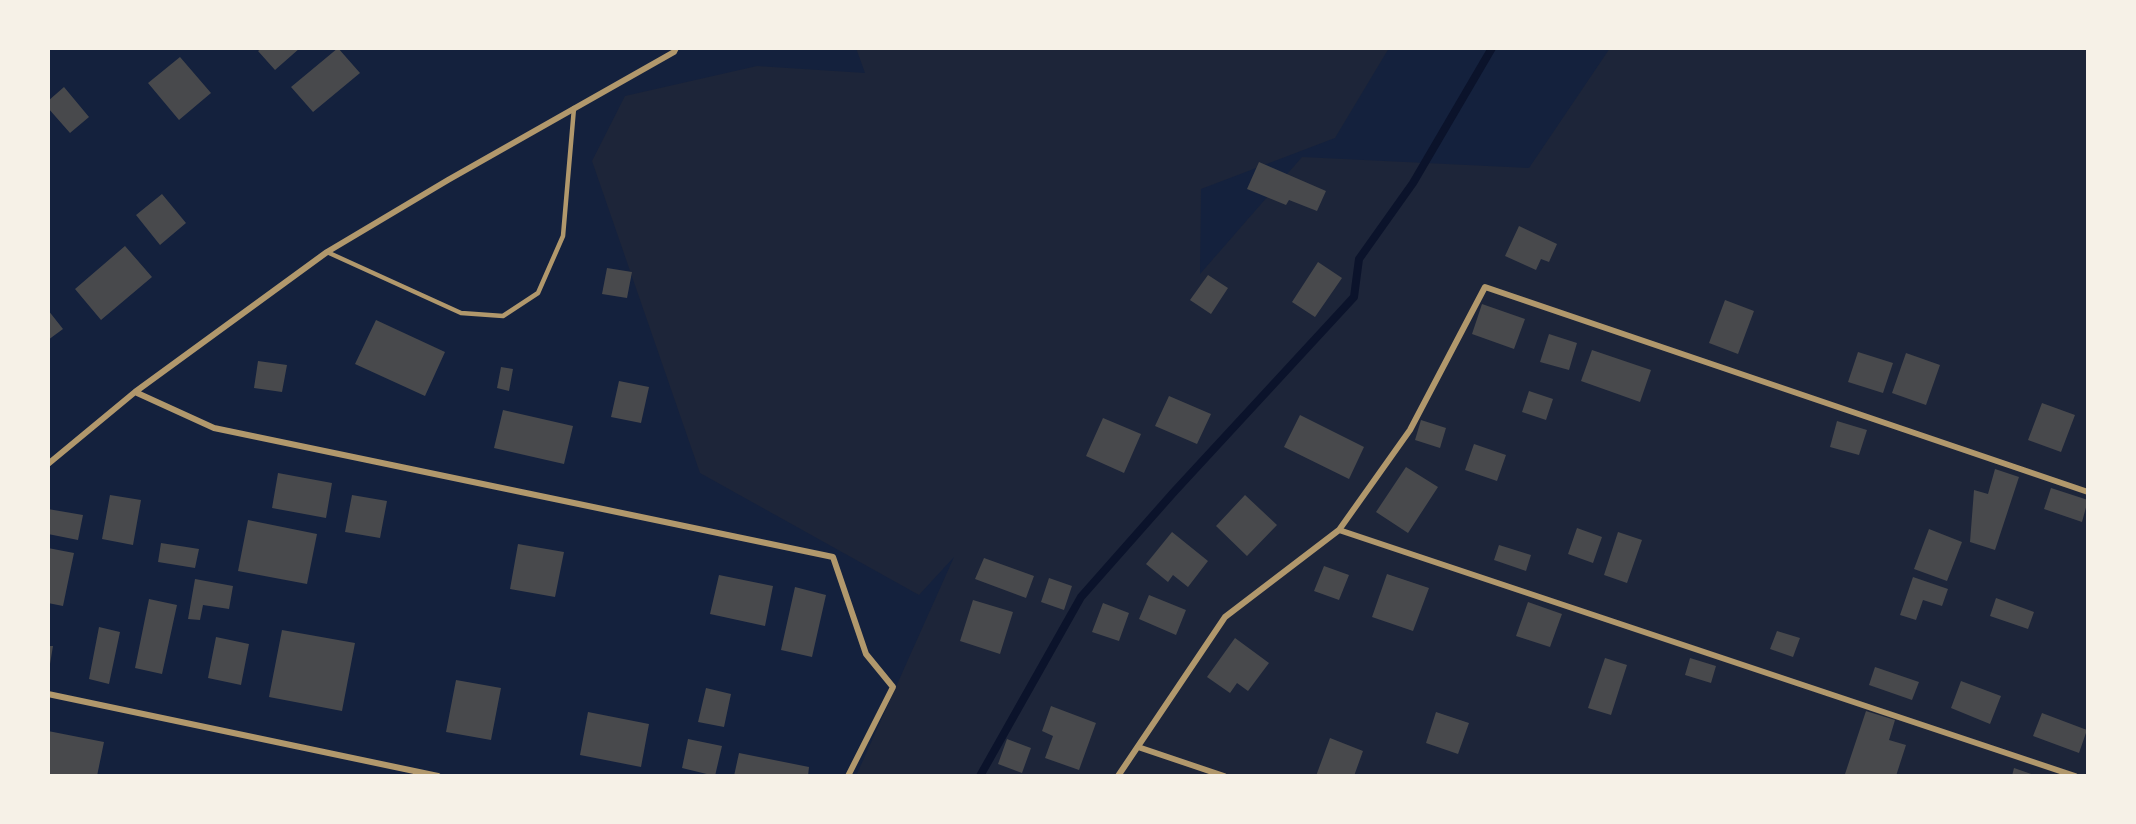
<!DOCTYPE html>
<style>
body{margin:0}
#map{position:relative;width:2136px;height:824px;overflow:hidden;background:#14213d;font-family:"IBM Plex Sans",sans-serif}
canvas{display:block}
.frame{position:absolute;inset:0;border:50px solid #f6f1e7;pointer-events:none}
</style>
<div id="map">
<canvas width="2136" height="824"></canvas>
<div class="frame"></div>
</div>
<script>
const g = document.querySelector('canvas').getContext('2d');
g.lineJoin = 'round';
function fillPath(path, color) { g.fillStyle = color; g.fill(path, 'evenodd'); }
function strokePath(path, color, width, dash) { g.strokeStyle = color; g.lineWidth = width; g.lineCap = dash ? 'butt' : 'round'; g.setLineDash(dash || []); g.stroke(path); }
fillPath(new Path2D(`
 M 856,48 L 1389,48 L 1335,138 L 1201,189 L 1200,274 L 1302,157 L 1529,168 L 1610,48 L 2088,48 L 2088,776 L 856,776 L 954,557 L 919,595 L 700,473 L 592,161 L 625,96 L 757,66 L 865,73 Z`), '#1d2539');
strokePath(new Path2D(`
 M 980,776 L 1081,597 L 1173,493 L 1354,297 L 1359,259 L 1413,183 L 1492,48`), '#0b132b', 8);
fillPath(new Path2D(`
 M 262,48 L 300,48 L 275,70 L 258,51 Z
 M 338,48 L 360,73 L 313,112 L 291,87 Z
 M 180,57 L 211,93 L 179,120 L 148,83 Z
 M 64,87 L 89,117 L 70,133 L 48,108 L 48,101 Z
 M 1259,162 L 1326,191 L 1317,211 L 1289,200 L 1286,205 L 1247,189 Z
 M 162,194 L 186,223 L 160,245 L 136,215 Z
 M 1519,226 L 1557,244 L 1549,262 L 1541,259 L 1536,270 L 1505,256 Z
 M 125,246 L 152,277 L 101,320 L 75,289 Z
 M 1318,262 L 1342,278 L 1315,317 L 1292,302 Z
 M 607,268 L 632,272 L 627,298 L 602,294 Z
 M 1208,275 L 1228,288 L 1211,314 L 1190,300 Z
 M 1725,300 L 1754,311 L 1738,354 L 1709,343 Z
 M 1482,304 L 1525,319 L 1514,349 L 1472,334 Z
 M 48,310 L 63,329 L 48,340 Z
 M 376,320 L 445,352 L 425,396 L 355,364 Z
 M 1549,334 L 1577,343 L 1569,370 L 1540,362 Z
 M 1592,350 L 1651,370 L 1640,402 L 1581,381 Z
 M 1858,352 L 1893,363 L 1883,393 L 1848,382 Z
 M 1906,353 L 1940,365 L 1926,405 L 1892,393 Z
 M 258,361 L 287,365 L 282,392 L 254,388 Z
 M 501,367 L 513,369 L 509,391 L 497,388 Z
 M 619,381 L 649,387 L 641,423 L 611,417 Z
 M 1529,391 L 1553,399 L 1546,420 L 1522,412 Z
 M 1169,396 L 1211,414 L 1197,444 L 1155,426 Z
 M 2042,403 L 2075,415 L 2061,452 L 2028,440 Z
 M 503,410 L 573,426 L 564,464 L 494,448 Z
 M 1300,415 L 1364,447 L 1349,479 L 1284,447 Z
 M 1103,418 L 1141,434 L 1124,473 L 1086,456 Z
 M 1421,420 L 1446,428 L 1440,448 L 1415,440 Z
 M 1837,421 L 1867,430 L 1859,455 L 1830,447 Z
 M 1474,444 L 1506,455 L 1497,481 L 1465,470 Z
 M 1406,467 L 1438,487 L 1408,533 L 1376,512 Z
 M 1995,469 L 2019,477 L 1995,550 L 1970,542 L 1974,490 L 1988,494 Z
 M 278,473 L 332,483 L 326,518 L 272,508 Z
 M 2051,488 L 2088,500 L 2082,522 L 2044,509 Z
 M 110,495 L 141,500 L 133,545 L 102,539 Z
 M 352,495 L 387,501 L 380,538 L 345,532 Z
 M 1245,495 L 1277,525 L 1247,556 L 1216,526 Z
 M 48,509 L 83,515 L 78,540 L 48,534 Z
 M 248,520 L 317,534 L 307,584 L 238,571 Z
 M 1577,528 L 1602,537 L 1593,563 L 1568,554 Z
 M 1929,529 L 1962,542 L 1947,581 L 1914,569 Z
 M 1172,532 L 1208,561 L 1188,587 L 1173,575 L 1168,582 L 1146,564 Z
 M 1618,532 L 1642,540 L 1627,583 L 1604,575 Z
 M 161,543 L 199,549 L 195,568 L 158,562 Z
 M 518,544 L 564,552 L 555,597 L 510,589 Z
 M 1499,545 L 1531,555 L 1526,571 L 1494,560 Z
 M 48,548 L 74,553 L 63,606 L 48,603 Z
 M 984,558 L 1034,576 L 1026,598 L 975,579 Z
 M 1324,566 L 1349,575 L 1339,600 L 1314,591 Z
 M 1387,574 L 1429,588 L 1413,631 L 1372,617 Z
 M 719,575 L 773,586 L 765,626 L 710,614 Z
 M 1913,577 L 1948,589 L 1942,606 L 1923,600 L 1916,620 L 1900,615 Z
 M 1049,578 L 1072,586 L 1064,610 L 1041,602 Z
 M 195,579 L 233,586 L 229,609 L 203,605 L 200,620 L 188,619 Z
 M 795,587 L 826,595 L 812,657 L 781,650 Z
 M 1149,595 L 1186,610 L 1176,635 L 1139,619 Z
 M 1996,598 L 2034,612 L 2028,629 L 1990,616 Z
 M 149,599 L 177,605 L 162,674 L 135,668 Z
 M 973,600 L 1013,612 L 1000,654 L 960,641 Z
 M 1528,602 L 1562,614 L 1550,647 L 1516,636 Z
 M 1103,603 L 1129,613 L 1119,641 L 1092,632 Z
 M 99,627 L 120,632 L 109,684 L 89,679 Z
 M 282,630 L 355,643 L 342,711 L 269,697 Z
 M 1777,631 L 1800,638 L 1793,657 L 1770,649 Z
 M 216,637 L 249,644 L 241,685 L 208,678 Z
 M 1235,638 L 1269,663 L 1248,691 L 1237,683 L 1230,693 L 1207,677 Z
 M 48,646 L 53,646 L 49,670 L 48,670 Z
 M 1605,658 L 1627,665 L 1611,715 L 1588,708 Z
 M 1690,658 L 1716,666 L 1711,683 L 1685,675 Z
 M 1875,667 L 1919,682 L 1912,700 L 1869,685 Z
 M 456,680 L 501,688 L 491,740 L 446,732 Z
 M 1961,681 L 2001,696 L 1990,724 L 1951,708 Z
 M 706,688 L 731,694 L 724,727 L 698,722 Z
 M 1051,706 L 1096,723 L 1079,770 L 1045,758 L 1053,736 L 1042,731 Z
 M 1866,711 L 1895,720 L 1889,740 L 1906,745 L 1896,776 L 1851,776 L 1845,774 Z
 M 588,712 L 649,724 L 641,767 L 580,755 Z
 M 1436,712 L 1469,723 L 1458,754 L 1426,743 Z
 M 2042,713 L 2087,730 L 2079,753 L 2033,736 Z
 M 48,731 L 104,742 L 97,776 L 48,776 Z
 M 1330,738 L 1363,751 L 1354,776 L 1316,776 Z
 M 688,739 L 722,746 L 715,776 L 682,768 Z
 M 1007,739 L 1031,748 L 1022,773 L 998,764 Z
 M 739,753 L 809,767 L 808,776 L 734,776 Z
 M 2014,768 L 2037,776 L 2012,776 Z`), '#48494c');
strokePath(new Path2D(`
 M 327,252 L 461,313 L 503,316 L 538,293 L 563,236 L 574,108`), '#b1986c', 4.5);
strokePath(new Path2D(`
 M 135,392 L 214,428 L 833,557 L 866,654 L 893,687 L 848,776
 M 48,464 L 135,392 L 327,252 L 448,180 L 674,52 L 676,48
 M 1339,530 L 1410,430 L 1485,287 L 2088,492
 M 48,694 L 438,776
 M 1138,747 L 1224,776
 M 1118,776 L 1225,617 L 1339,530 L 2075,776`), '#b1986c', 6);
</script>
